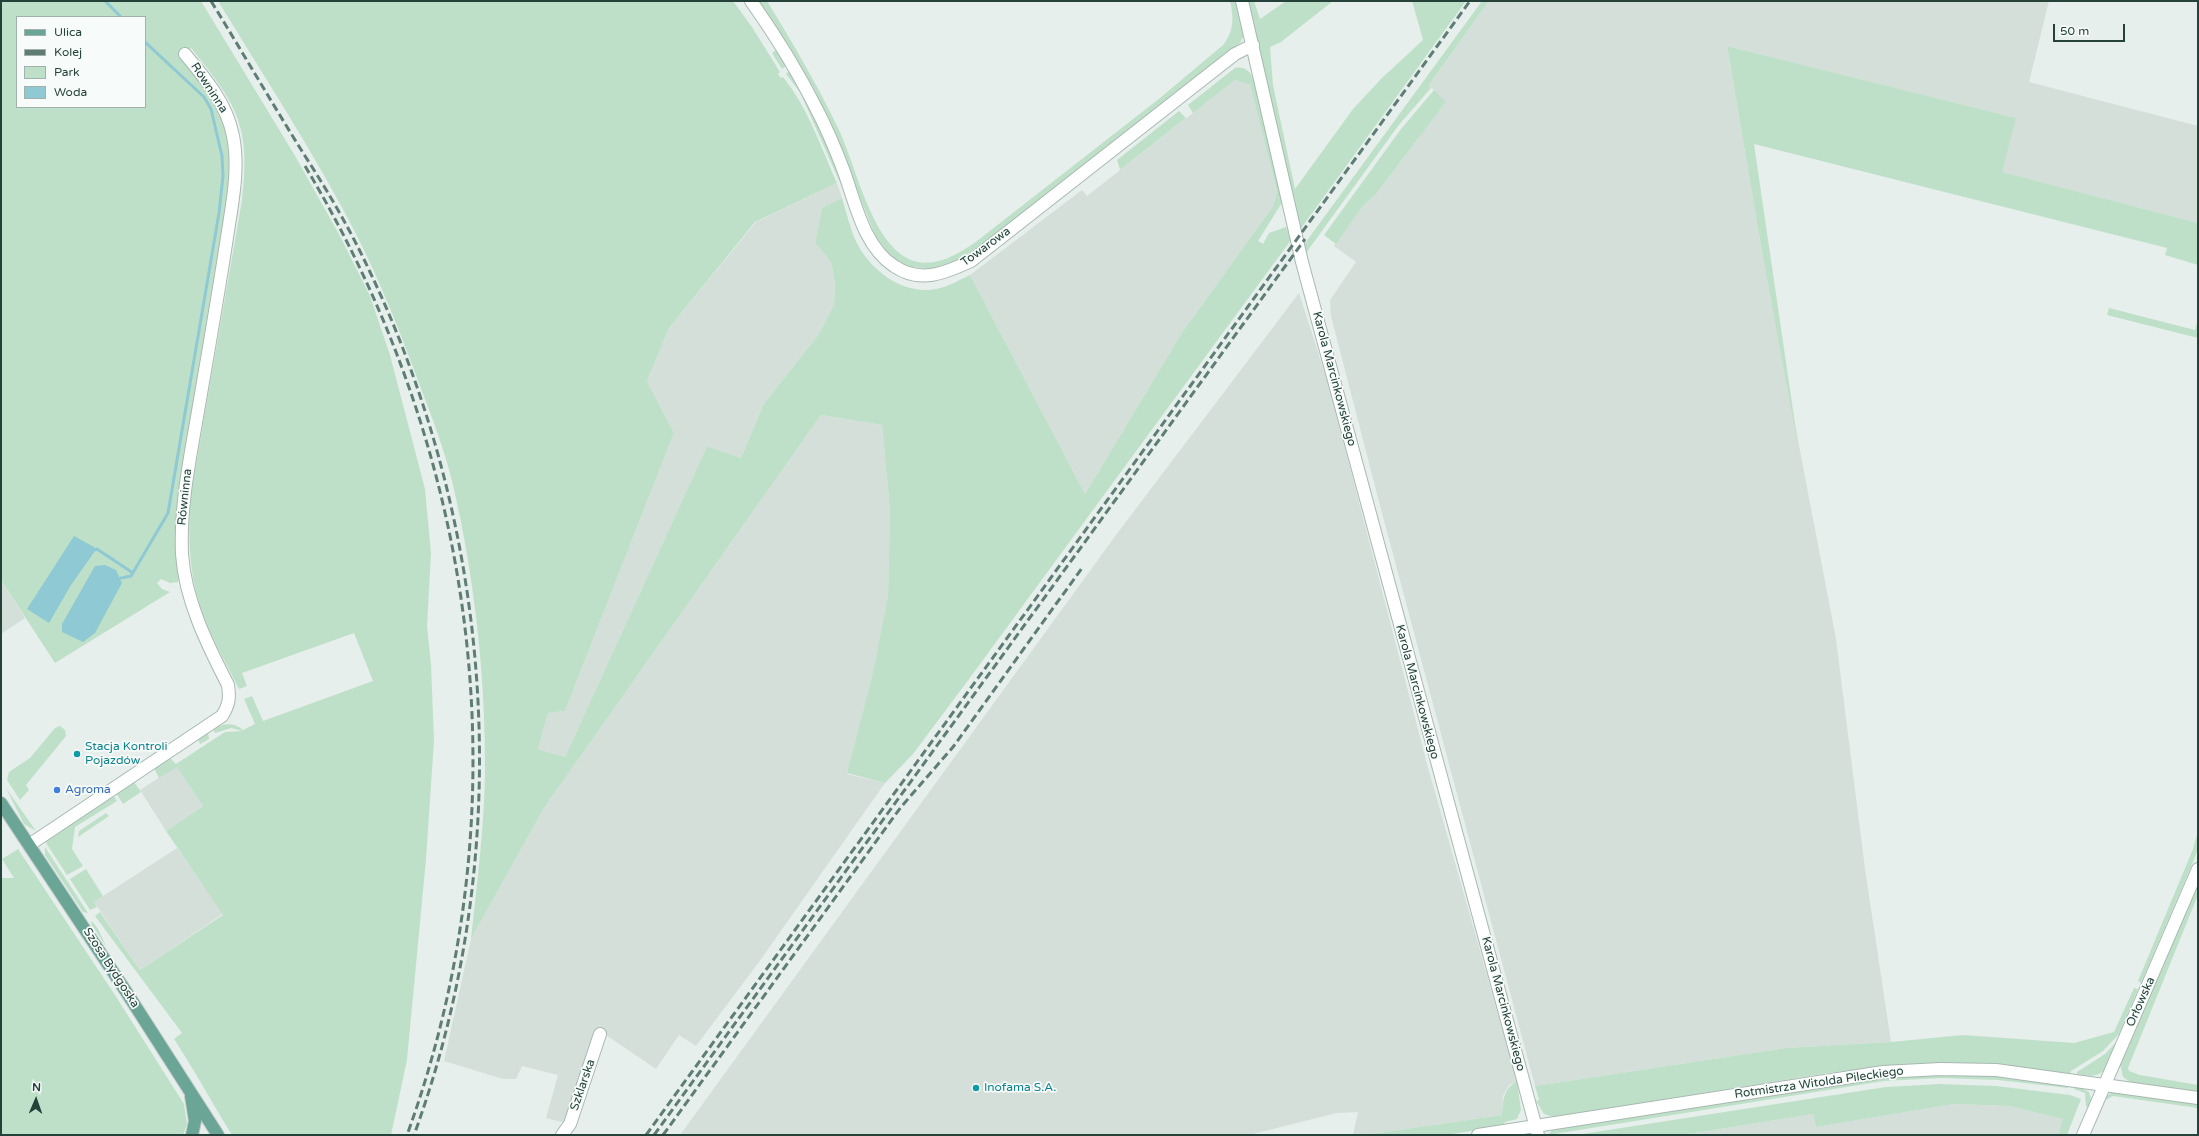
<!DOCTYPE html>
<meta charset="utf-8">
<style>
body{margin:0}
#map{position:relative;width:2199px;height:1136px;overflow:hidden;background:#e6efeb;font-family:"Varela Round",sans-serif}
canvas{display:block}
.frame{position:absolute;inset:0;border:2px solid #24423a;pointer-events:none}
.legend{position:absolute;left:16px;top:16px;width:130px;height:92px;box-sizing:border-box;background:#f7fbf9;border:1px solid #a3b1ad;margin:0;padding:5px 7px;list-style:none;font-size:12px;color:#24423a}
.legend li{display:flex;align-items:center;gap:8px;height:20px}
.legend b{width:20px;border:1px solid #a3b1ad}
.north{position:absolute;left:16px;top:1080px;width:40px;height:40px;-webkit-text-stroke:3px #f7fbf9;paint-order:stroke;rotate:2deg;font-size:11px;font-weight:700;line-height:16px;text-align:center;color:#24423a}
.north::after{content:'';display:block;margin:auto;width:14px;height:18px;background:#24423a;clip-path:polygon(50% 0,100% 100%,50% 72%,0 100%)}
.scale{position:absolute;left:2053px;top:24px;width:72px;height:18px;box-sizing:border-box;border:2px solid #24423a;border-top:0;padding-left:5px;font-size:12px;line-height:14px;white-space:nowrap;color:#24423a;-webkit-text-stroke:3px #f7fbf9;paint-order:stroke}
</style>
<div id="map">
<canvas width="2199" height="1136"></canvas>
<div class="frame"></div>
<ul class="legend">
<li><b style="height:5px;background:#6aa596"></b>Ulica</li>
<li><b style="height:5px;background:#5f7d75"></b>Kolej</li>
<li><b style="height:11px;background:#bfe0c8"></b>Park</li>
<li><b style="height:11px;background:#8ec9d4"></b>Woda</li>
</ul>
<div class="north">N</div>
<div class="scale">50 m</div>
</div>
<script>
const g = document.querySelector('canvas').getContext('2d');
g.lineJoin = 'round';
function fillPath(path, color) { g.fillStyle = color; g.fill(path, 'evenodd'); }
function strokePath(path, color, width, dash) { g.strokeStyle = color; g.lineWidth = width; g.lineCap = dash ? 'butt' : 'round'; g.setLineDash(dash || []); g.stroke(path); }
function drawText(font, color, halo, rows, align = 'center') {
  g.font = font + ' "Varela Round",sans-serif'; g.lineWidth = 3.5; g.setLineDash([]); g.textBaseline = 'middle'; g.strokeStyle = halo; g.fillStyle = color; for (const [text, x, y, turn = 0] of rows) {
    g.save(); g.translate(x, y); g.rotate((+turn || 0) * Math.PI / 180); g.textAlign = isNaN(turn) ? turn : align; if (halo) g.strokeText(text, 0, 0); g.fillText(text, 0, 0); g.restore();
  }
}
fillPath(new Path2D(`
 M 1489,1 L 2049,1 L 2029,82 L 2198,126 L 2198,223 L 2001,172 L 2015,118 L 1727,46 L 1762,252 L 1836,639 L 1865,869 L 1891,1042 L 1786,1048 L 1535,1086 L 1378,498 L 1331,316 L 1330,300 L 1356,262 L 1334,246 L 1363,206 L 1376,194 L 1445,103 L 1429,85 Z
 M 1235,80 L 1250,85 L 1277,191 L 1273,206 L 1181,334 L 1085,494 L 970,275 L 1082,190 L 1087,196 Z
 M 837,183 L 842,198 L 822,208 L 815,243 L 831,262 L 835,284 L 834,304 L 819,334 L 763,405 L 741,458 L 707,446 L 565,757 L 538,749 L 548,713 L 565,711 L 674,433 L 647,381 L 669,328 L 756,222 Z
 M 1299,293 L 1328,383 L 1427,764 L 1517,1081 L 1509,1085 L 1503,1096 L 1502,1115 L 1365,1135 L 1353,1135 L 1358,1112 L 1337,1113 L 1249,1135 L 680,1135 L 1116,535 Z
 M 821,415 L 882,425 L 890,510 L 888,595 L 873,672 L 847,774 L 885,783 L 759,962 L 696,1046 L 679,1035 L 656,1069 L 606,1035 L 597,1032 L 587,1054 L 566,1123 L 546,1118 L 558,1075 L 522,1066 L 516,1079 L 503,1079 L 444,1061 L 471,939 L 544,808 Z
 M 1,580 L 25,618 L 1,634 Z
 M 177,766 L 203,806 L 166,831 L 140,790 Z
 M 177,848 L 223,914 L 140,970 L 94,902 Z
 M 1954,1104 L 2009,1106 L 2064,1119 L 2058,1135 L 1683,1135 L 1813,1114 L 1816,1127 Z`), '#d4dfda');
fillPath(new Path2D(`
 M 1,1 L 201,1 L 294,154 L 340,236 L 370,296 L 390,355 L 425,489 L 431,553 L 427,626 L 431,664 L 434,740 L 426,859 L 407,1060 L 391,1135 L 232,1135 C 212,1103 195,1071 174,1039 L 182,1033 L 95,916 L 100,912 L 140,970 L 223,915 L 166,831 L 203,806 L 177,767 L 159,778 L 154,768 L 170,758 L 176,764 L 225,732 L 242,731 L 231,728 L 215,733 L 213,729 C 222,723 235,722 243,730 L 255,724 L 244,699 L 252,696 L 263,721 L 373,681 L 354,633 L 242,673 L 247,686 L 239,689 C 225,661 208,632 199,603 C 188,567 188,530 191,493 L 242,200 C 251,125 237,105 191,48 L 180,56 L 216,101 L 228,136 L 231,154 L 230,177 L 217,272 L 178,496 L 175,550 L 179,578 L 178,582 L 170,583 L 161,579 L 157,583 L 162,589 L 170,592 L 55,663 L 1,580 ZM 17,17 L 145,17 L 145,107 L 17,107 Z
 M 218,1 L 733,1 L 752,27 L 780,72 L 778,74 L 781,78 L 783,77 C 808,108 821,147 837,183 L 755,222 L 669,328 L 647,381 L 674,433 L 565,711 L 548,713 L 538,749 L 565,757 L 707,446 L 741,458 L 763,405 L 819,334 L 834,304 L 835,284 L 831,262 L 815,243 L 822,208 L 842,198 C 847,214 851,233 859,247 C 874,273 905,295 936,289 C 948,287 959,280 970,275 L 1085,494 L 1181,334 L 1273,206 L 1277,191 L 1250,85 L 1235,80 L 1193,113 L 1188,105 L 1235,68 C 1243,66 1251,71 1253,79 L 1255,78 L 1283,201 L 1258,241 L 1263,244 L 1269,233 L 1286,227 L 1291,240 L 969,679 L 913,754 L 885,783 L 847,773 L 873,672 L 888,595 L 890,510 L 882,425 L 821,415 L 544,808 L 471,939 C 477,884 484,829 485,774 C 486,679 474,573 452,481 C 444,449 432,417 420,386 C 401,334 381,283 356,234 C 315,154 265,78 218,1 Z
 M 758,1 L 767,1 C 792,42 817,84 838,128 C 856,165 870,238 907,258 C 931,271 957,255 977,241 L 1160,98 L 1223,45 C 1234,31 1234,18 1230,1 L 1238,1 L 1245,33 L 1240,43 L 978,248 L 951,264 L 931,269 L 911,267 L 902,264 L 888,253 L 875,235 L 852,178 Z
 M 1247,1 L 1254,1 L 1260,19 L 1286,1 L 1333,1 L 1281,42 L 1270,47 L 1273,85 L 1295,189 L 1353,109 L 1382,78 L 1423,40 L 1412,1 L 1466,1 L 1299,231 L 1259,48 Z
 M 1482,1 L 1489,1 L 1429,85 L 1431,88 L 1398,126 L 1306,253 L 1303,246 Z
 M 1727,46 L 2016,118 L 2002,172 L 2198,223 L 2198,265 L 2165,255 L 2167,248 L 1754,144 L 1799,451 L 1762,252 Z
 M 777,49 L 787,65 L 782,69 L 772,53 Z
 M 789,71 C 811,105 826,144 842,181 L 841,185 L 800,92 L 786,74 Z
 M 1434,90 L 1446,102 L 1376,194 L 1363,206 L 1336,244 L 1324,235 L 1401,129 Z
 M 1179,111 L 1186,118 L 1120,170 L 1117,160 Z
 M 2109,308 L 2195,330 L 2198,319 L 2198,338 L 2107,315 Z
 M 60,726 L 65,730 L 66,736 L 26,785 L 29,790 L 20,800 L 7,780 L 9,772 L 30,758 L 55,728 Z
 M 208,732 L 209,739 L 200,744 L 198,739 Z
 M 134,782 L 141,792 L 123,804 L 116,793 Z
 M 6,788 L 36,831 L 24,824 Z
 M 113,795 L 117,801 L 75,827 L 72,849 L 83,866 L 67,875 L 46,843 L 47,840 Z
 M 106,813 L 109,816 L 78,837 L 79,831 Z
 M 2198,831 L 2198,849 L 2193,862 L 2141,983 L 2138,981 L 2193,849 Z
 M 45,847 L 88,913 L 83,912 L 45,855 Z
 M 18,849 L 115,995 L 184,1104 L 187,1124 L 183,1135 L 1,1135 L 1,878 L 14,878 L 2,859 Z
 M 86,869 L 103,896 L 94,902 L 97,907 L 90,910 L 70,879 Z
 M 2198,882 L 2198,895 L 2128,1068 L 2129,1071 L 2140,1075 L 2198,1085 L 2198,1092 L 2130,1082 L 2123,1077 L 2120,1064 Z
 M 92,921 L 98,929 L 106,946 L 91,924 Z
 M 2134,988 L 2138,989 L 2119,1034 L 2103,1051 L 2071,1071 L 2070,1074 L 2008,1066 L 1942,1064 L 1891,1066 L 1828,1073 L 1554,1117 L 1544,1114 L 1536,1101 L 1539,1100 L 1535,1086 L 1786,1048 L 1891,1042 L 1963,1035 L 2074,1043 L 2114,1032 Z
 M 2121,1037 C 2110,1061 2109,1082 2077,1074 L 2077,1072 L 2105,1054 Z
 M 1940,1073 L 1998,1075 L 2068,1084 L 2068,1088 L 1998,1080 L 1941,1078 L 1884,1081 L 1548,1135 L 1553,1129 L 1883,1076 Z
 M 1517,1081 L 1521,1110 L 1517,1119 L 1505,1122 L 1502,1126 L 1446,1135 L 1365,1135 L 1502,1115 C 1503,1101 1503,1089 1517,1081 Z
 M 1940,1084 L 1996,1086 L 2070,1095 L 2081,1099 L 2067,1135 L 2058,1135 L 2063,1119 L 2009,1106 L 1954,1104 L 1816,1127 L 1813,1114 L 1683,1135 L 1576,1135 L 1886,1087 Z
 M 2075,1085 L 2089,1092 L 2091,1098 L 2088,1108 L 2086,1106 L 2085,1093 L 2074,1089 Z
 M 2113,1092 L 2198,1103 L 2198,1108 L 2113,1096 L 2102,1102 L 2103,1098 Z`), '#bfe0c8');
fillPath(new Path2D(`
 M 74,536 L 94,547 L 95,551 L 71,585 L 49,623 L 27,609 Z
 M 105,565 L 116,570 L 122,583 L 95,633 L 83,642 L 62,632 L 62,624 L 95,566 Z`), '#8ec9d4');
strokePath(new Path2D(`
 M 105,1 L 121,17
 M 94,550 L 97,549 L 133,573
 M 121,578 L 131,576 L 168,513 L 219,213 L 223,176 L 222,156 L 211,109 L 204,97 L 145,42`), '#8ec9d4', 3);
const minor = new Path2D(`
 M 751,1 C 775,35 797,70 816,108 C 826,127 835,148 843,169 C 855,201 863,246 894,266 C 920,284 945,273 971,261 L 1235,54 L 1253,45
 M 1242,1 L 1302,262 L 1538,1135
 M 29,845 L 222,716 C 229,705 230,698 228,685 C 207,644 185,600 182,554 C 180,508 189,463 197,417 C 207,359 217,302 226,244 C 231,209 240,171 233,136 C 227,104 206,79 185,54
 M 562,1135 L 570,1124 L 600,1034
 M 1478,1135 L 1883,1072 L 1940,1069 L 1996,1070 L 2198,1098
 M 2083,1135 L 2198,869`);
const major = new Path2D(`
 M 1,803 L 125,990 L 218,1135
 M 191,1096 L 195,1121 L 192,1135`);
strokePath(minor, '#a8b8b2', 14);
strokePath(major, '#c2cac8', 14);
strokePath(minor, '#fff', 12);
strokePath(major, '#6aa596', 12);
strokePath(new Path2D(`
 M 211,1 C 243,53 273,105 305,156 C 329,193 351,231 370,272 C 497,539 516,856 414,1135
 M 305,166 C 481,459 525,811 407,1135
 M 646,1135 L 1470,1
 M 654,1135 L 1305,239
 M 663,1135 L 901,807 L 953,747 L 1082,568`), '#5f7d75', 3, [8, 4]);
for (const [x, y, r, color] of [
 [77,754,4,"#0f9aa8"],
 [57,790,4,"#3f7fe0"],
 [976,1088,4,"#0f9aa8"]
]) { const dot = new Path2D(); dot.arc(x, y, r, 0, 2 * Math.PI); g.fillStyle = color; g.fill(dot); strokePath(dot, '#f7fbf9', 1.5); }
drawText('12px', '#24423a', '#f7fbf9', [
 ["Równinna",209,88,57],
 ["Towarowa",986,247,-36],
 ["Karola Marcinkowskiego",1334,379,75],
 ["Równinna",185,497,-84],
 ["Karola Marcinkowskiego",1417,692,75],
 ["Szosa Bydgoska",111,968,57],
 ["Orłowska",2141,1002,-66],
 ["Karola Marcinkowskiego",1503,1004,75],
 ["Rotmistrza Witolda Pileckiego",1819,1083,-8],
 ["Szklarska",583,1085,-71]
]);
drawText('12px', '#0d838f', '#f7fbf9', [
 ["Stacja Kontroli",85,747],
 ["Pojazdów",85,761],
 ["Inofama S.A.",984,1088]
], 'left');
drawText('12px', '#366cbe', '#f7fbf9', [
 ["Agroma",65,790]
], 'left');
</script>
